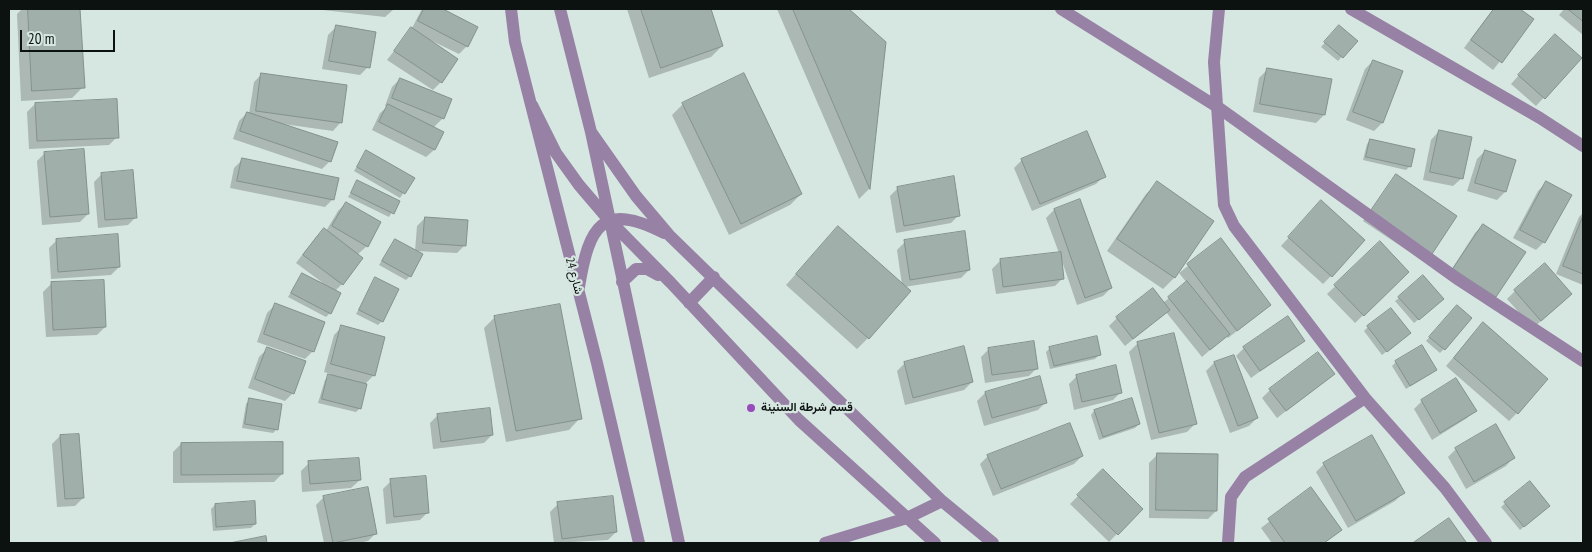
<!DOCTYPE html>
<meta charset="utf-8">
<style>
body{margin:0}
#map{position:relative;width:1592px;height:552px;overflow:hidden;background:#d6e6e1;font-family:"PT Sans Narrow",sans-serif}
canvas{display:block}
.frame{position:absolute;inset:0;border:10px solid #0c1210;pointer-events:none}
.scale{position:absolute;left:20px;top:30px;width:95px;height:22px;box-sizing:border-box;border:2px solid #0c1210;border-top:0;padding-left:6px;font-size:15px;line-height:18px;white-space:nowrap;color:#0c1210;-webkit-text-stroke:4px #d6e6e1;paint-order:stroke}
</style>
<div id="map">
<canvas width="1592" height="552"></canvas>
<div class="frame"></div>
<div class="scale">20 m</div>
</div>
<script>
const g = document.querySelector('canvas').getContext('2d');
g.lineJoin = 'round';
function fillPath(path, color) { g.fillStyle = color; g.fill(path, 'evenodd'); }
function strokePath(path, color, width, dash) { g.strokeStyle = color; g.lineWidth = width; g.lineCap = dash ? 'butt' : 'round'; g.setLineDash(dash || []); g.stroke(path); }
function drawText(font, color, halo, rows, align = 'center') {
  g.font = font + ' "PT Sans Narrow",Vazirmatn,sans-serif'; g.lineWidth = 4.5; g.setLineDash([]); g.textBaseline = 'middle'; g.strokeStyle = halo; g.fillStyle = color; for (const [text, x, y, turn = 0] of rows) {
    g.save(); g.translate(x, y); g.rotate((+turn || 0) * Math.PI / 180); g.textAlign = isNaN(turn) ? turn : align; if (halo) g.strokeText(text, 0, 0); g.fillText(text, 0, 0); g.restore();
  }
}
fillPath(new Path2D(`
 M 22,9 L 79,9 L 83,87 L 72,98 L 21,101 L 17,14 Z
 M 314,9 L 394,9 L 385,17 Z
 M 422,9 L 440,9 L 477,28 L 467,46 L 459,54 L 430,40 L 441,82 L 433,90 L 387,60 L 412,28 Z
 M 627,9 L 710,9 L 722,46 L 711,57 L 649,78 Z
 M 777,9 L 847,9 L 885,42 L 869,189 L 859,199 Z
 M 1493,9 L 1518,9 L 1533,20 L 1493,70 L 1464,48 Z
 M 1564,9 L 1583,9 L 1583,35 L 1559,15 Z
 M 336,27 L 368,67 L 360,75 L 322,69 L 328,35 Z
 M 1336,30 L 1356,41 L 1338,61 L 1321,47 Z
 M 1547,44 L 1580,58 L 1536,106 L 1511,84 Z
 M 1373,61 L 1401,71 L 1382,123 L 1374,131 L 1346,120 L 1365,69 Z
 M 1267,70 L 1324,115 L 1316,123 L 1253,112 L 1259,78 Z
 M 262,74 L 341,122 L 333,131 L 283,124 L 330,161 L 322,169 L 233,139 L 239,121 L 247,113 L 249,114 L 254,82 Z
 M 400,79 L 443,118 L 433,128 L 442,133 L 434,150 L 426,157 L 372,130 L 380,113 L 387,107 L 385,106 L 392,87 Z
 M 35,104 L 117,137 L 109,145 L 29,149 L 27,112 Z
 M 683,104 L 801,194 L 790,205 L 729,235 L 672,115 Z
 M 1439,131 L 1462,178 L 1453,186 L 1423,180 L 1431,140 Z
 M 1371,140 L 1410,166 L 1406,170 L 1363,160 L 1367,144 Z
 M 1485,151 L 1515,161 L 1505,192 L 1497,200 L 1467,191 L 1477,159 Z
 M 366,152 L 413,178 L 400,198 L 354,171 Z
 M 45,153 L 88,214 L 80,222 L 42,225 L 37,161 Z
 M 242,160 L 333,199 L 325,207 L 230,188 L 234,168 Z
 M 1022,160 L 1104,176 L 1096,184 L 1032,211 L 1014,168 Z
 M 102,174 L 136,217 L 128,225 L 98,228 L 94,182 Z
 M 1396,176 L 1423,261 L 1363,221 Z
 M 358,181 L 398,202 L 389,217 L 348,197 Z
 M 1158,183 L 1212,221 L 1174,278 L 1163,289 L 1107,251 L 1146,194 Z
 M 1546,183 L 1544,242 L 1536,250 L 1513,238 L 1538,191 Z
 M 898,188 L 959,215 L 951,223 L 896,233 L 890,196 Z
 M 1079,201 L 1111,288 L 1103,296 L 1077,305 L 1062,261 L 1063,278 L 1055,286 L 996,294 L 992,269 L 1000,261 L 1059,253 L 1046,218 L 1054,210 Z
 M 346,203 L 367,246 L 357,255 L 342,284 L 335,291 L 330,313 L 326,317 L 288,297 L 302,274 L 323,283 L 296,263 L 316,237 L 324,229 L 326,231 L 338,211 Z
 M 1314,210 L 1331,276 L 1323,284 L 1281,246 Z
 M 1583,213 L 1583,285 L 1556,274 L 1579,217 Z
 M 425,218 L 465,245 L 457,253 L 415,251 L 417,226 Z
 M 1483,225 L 1524,252 L 1446,278 L 1475,233 Z
 M 827,239 L 902,285 L 897,250 L 905,242 L 969,270 L 961,278 L 904,287 L 868,338 L 857,349 L 786,285 Z
 M 57,240 L 119,267 L 111,275 L 51,279 L 49,248 Z
 M 395,240 L 410,276 L 406,280 L 379,265 Z
 M 1221,240 L 1261,312 L 1228,338 L 1226,336 L 1202,357 L 1166,312 L 1125,346 L 1109,326 L 1117,318 L 1163,303 L 1187,283 L 1179,273 Z
 M 1380,243 L 1408,272 L 1355,323 L 1327,294 Z
 M 375,279 L 382,321 L 378,325 L 356,314 Z
 M 51,284 L 105,327 L 97,335 L 46,337 L 43,292 Z
 M 1515,291 L 1563,302 L 1533,328 L 1507,299 Z
 M 1399,298 L 1438,303 L 1414,323 L 1395,301 Z
 M 275,305 L 313,351 L 305,359 L 257,342 L 267,313 Z
 M 1453,310 L 1444,349 L 1440,353 L 1426,341 Z
 M 495,317 L 580,418 L 569,430 L 506,442 L 484,328 Z
 M 342,327 L 374,375 L 364,385 L 360,408 L 356,412 L 318,403 L 325,380 L 331,374 L 324,372 L 334,335 Z
 M 1368,327 L 1405,337 L 1382,355 L 1364,331 Z
 M 1475,332 L 1517,413 L 1509,421 L 1446,366 Z
 M 1303,340 L 1251,378 L 1236,356 L 1244,348 Z
 M 1137,344 L 1195,424 L 1187,432 L 1151,440 L 1129,352 Z
 M 1050,348 L 1099,355 L 1095,359 L 1050,369 L 1046,352 Z
 M 267,349 L 293,393 L 285,401 L 248,388 L 259,357 Z
 M 989,349 L 1037,368 L 1029,376 L 985,383 L 981,357 Z
 M 1234,356 L 1257,418 L 1249,426 L 1230,433 L 1206,371 L 1214,363 Z
 M 1396,362 L 1431,373 L 1406,389 L 1392,366 Z
 M 905,363 L 972,382 L 964,390 L 905,405 L 897,371 Z
 M 1077,376 L 1121,392 L 1113,400 L 1074,410 L 1069,384 Z
 M 1325,381 L 1277,418 L 1262,398 L 1270,390 Z
 M 985,393 L 1046,402 L 1038,410 L 984,426 L 977,401 Z
 M 250,400 L 277,429 L 273,433 L 242,428 L 246,404 Z
 M 1422,401 L 1475,410 L 1467,418 L 1432,440 L 1414,409 Z
 M 1094,411 L 1139,424 L 1135,428 L 1099,440 L 1091,415 Z
 M 438,415 L 492,435 L 484,443 L 433,449 L 430,423 Z
 M 60,436 L 83,498 L 75,506 L 57,507 L 52,444 Z
 M 181,444 L 282,474 L 274,482 L 173,483 L 173,452 Z
 M 1456,449 L 1513,458 L 1506,466 L 1466,489 L 1448,457 Z
 M 1157,455 L 1216,511 L 1208,519 L 1149,518 L 1149,463 Z
 M 988,456 L 1082,456 L 1074,464 L 993,496 L 980,464 Z
 M 309,463 L 360,480 L 351,488 L 302,492 L 301,471 Z
 M 1324,464 L 1403,493 L 1395,501 L 1348,528 L 1316,472 Z
 M 1103,471 L 1141,509 L 1109,542 L 1070,504 Z
 M 391,481 L 428,512 L 420,520 L 386,524 L 383,489 Z
 M 1530,482 L 1545,509 L 1520,530 L 1501,507 Z
 M 1311,489 L 1340,530 L 1325,543 L 1272,543 L 1261,528 Z
 M 324,497 L 376,533 L 368,541 L 358,543 L 324,543 L 316,505 Z
 M 558,504 L 616,532 L 608,540 L 554,543 L 550,512 Z
 M 215,505 L 255,524 L 251,528 L 213,531 L 211,509 Z`), '#0003');
const building = new Path2D(`
 M 28,9 L 80,9 L 85,88 L 32,91 Z
 M 424,9 L 443,9 L 478,27 L 468,47 L 418,21 Z
 M 641,9 L 711,9 L 723,46 L 661,68 Z
 M 793,9 L 849,9 L 886,42 L 870,189 Z
 M 1494,9 L 1520,9 L 1534,19 L 1502,63 L 1471,40 Z
 M 1568,9 L 1583,9 L 1583,21 Z
 M 336,25 L 376,32 L 370,68 L 329,61 Z
 M 1339,25 L 1358,41 L 1343,58 L 1324,42 Z
 M 411,27 L 458,59 L 442,83 L 394,51 Z
 M 1555,34 L 1582,58 L 1545,99 L 1518,75 Z
 M 1373,60 L 1403,71 L 1383,123 L 1353,112 Z
 M 1267,68 L 1332,79 L 1325,115 L 1260,104 Z
 M 261,73 L 347,85 L 342,123 L 256,111 Z
 M 744,73 L 802,194 L 741,224 L 682,103 Z
 M 400,78 L 452,99 L 444,119 L 392,98 Z
 M 117,99 L 119,138 L 37,141 L 35,103 Z
 M 388,104 L 444,132 L 435,150 L 379,122 Z
 M 247,112 L 338,142 L 331,162 L 240,131 Z
 M 1439,130 L 1472,137 L 1463,179 L 1430,172 Z
 M 1087,131 L 1106,177 L 1040,204 L 1021,159 Z
 M 1370,139 L 1415,149 L 1411,167 L 1366,157 Z
 M 84,149 L 89,214 L 50,217 L 44,152 Z
 M 366,150 L 415,178 L 405,194 L 357,167 Z
 M 1485,150 L 1516,160 L 1506,192 L 1475,183 Z
 M 242,158 L 339,178 L 334,200 L 237,181 Z
 M 133,170 L 137,218 L 105,220 L 101,173 Z
 M 1396,174 L 1457,216 L 1432,254 L 1370,212 Z
 M 954,176 L 960,216 L 904,226 L 897,187 Z
 M 357,180 L 400,201 L 394,214 L 351,193 Z
 M 1157,181 L 1214,221 L 1175,278 L 1117,239 Z
 M 1546,181 L 1572,195 L 1545,243 L 1520,230 Z
 M 1080,199 L 1112,288 L 1085,298 L 1054,209 Z
 M 1321,200 L 1365,240 L 1332,277 L 1288,237 Z
 M 346,202 L 381,222 L 368,247 L 332,226 Z
 M 1583,216 L 1583,274 L 1563,266 Z
 M 425,217 L 468,220 L 466,246 L 423,243 Z
 M 1483,224 L 1526,252 L 1496,297 L 1453,269 Z
 M 838,226 L 911,291 L 869,339 L 796,274 Z
 M 324,228 L 363,258 L 343,285 L 303,255 Z
 M 965,231 L 970,270 L 910,280 L 904,240 Z
 M 118,234 L 120,267 L 58,272 L 56,239 Z
 M 1221,238 L 1271,305 L 1237,331 L 1187,264 Z
 M 395,239 L 423,254 L 411,277 L 382,261 Z
 M 1380,241 L 1409,272 L 1364,316 L 1334,285 Z
 M 1061,252 L 1064,279 L 1003,287 L 1000,259 Z
 M 1545,263 L 1572,294 L 1541,321 L 1514,290 Z
 M 302,273 L 341,293 L 331,314 L 291,293 Z
 M 1423,275 L 1444,299 L 1419,320 L 1398,297 Z
 M 375,277 L 399,289 L 383,322 L 359,310 Z
 M 104,280 L 106,327 L 53,330 L 51,282 Z
 M 1187,281 L 1230,334 L 1210,350 L 1168,297 Z
 M 1153,288 L 1170,310 L 1133,339 L 1116,317 Z
 M 275,303 L 325,322 L 314,352 L 264,334 Z
 M 560,304 L 582,419 L 516,431 L 494,316 Z
 M 1457,305 L 1472,318 L 1445,350 L 1429,337 Z
 M 1391,308 L 1411,333 L 1387,352 L 1367,326 Z
 M 1288,316 L 1305,341 L 1260,371 L 1243,347 Z
 M 1483,322 L 1548,379 L 1518,414 L 1454,358 Z
 M 341,325 L 385,337 L 375,376 L 331,364 Z
 M 1174,333 L 1197,424 L 1159,433 L 1137,342 Z
 M 1097,336 L 1101,355 L 1054,366 L 1049,347 Z
 M 1034,341 L 1038,369 L 992,375 L 988,348 Z
 M 1422,345 L 1437,370 L 1410,386 L 1395,361 Z
 M 964,346 L 973,382 L 913,398 L 904,362 Z
 M 267,347 L 306,361 L 294,394 L 255,379 Z
 M 1318,352 L 1335,374 L 1286,411 L 1269,389 Z
 M 1234,355 L 1258,418 L 1238,426 L 1214,362 Z
 M 1116,365 L 1122,393 L 1082,402 L 1076,375 Z
 M 328,374 L 367,384 L 361,409 L 322,399 Z
 M 1040,376 L 1047,403 L 992,418 L 985,392 Z
 M 1456,378 L 1477,411 L 1440,433 L 1421,400 Z
 M 249,398 L 282,404 L 278,430 L 245,424 Z
 M 1132,398 L 1140,424 L 1103,437 L 1094,410 Z
 M 490,408 L 493,435 L 441,442 L 437,414 Z
 M 1070,423 L 1083,456 L 1001,489 L 987,455 Z
 M 1496,424 L 1515,458 L 1474,482 L 1455,448 Z
 M 79,434 L 84,498 L 65,499 L 60,435 Z
 M 1372,435 L 1405,493 L 1356,521 L 1323,463 Z
 M 283,442 L 283,474 L 181,475 L 181,443 Z
 M 1157,453 L 1218,454 L 1217,511 L 1156,510 Z
 M 359,458 L 361,480 L 310,484 L 308,461 Z
 M 1103,469 L 1143,509 L 1118,535 L 1077,495 Z
 M 426,476 L 429,513 L 394,517 L 390,479 Z
 M 1530,481 L 1550,506 L 1524,527 L 1504,502 Z
 M 368,487 L 377,534 L 333,543 L 323,496 Z
 M 1311,487 L 1342,530 L 1324,543 L 1285,543 L 1268,519 Z
 M 613,496 L 617,532 L 562,539 L 557,502 Z
 M 255,501 L 256,524 L 216,527 L 215,504 Z
 M 1449,518 L 1466,542 L 1464,543 L 1413,543 Z
 M 266,536 L 267,543 L 230,543 Z`);
fillPath(building, '#a0afaa');
strokePath(building, '#83918d', 1);
strokePath(new Path2D(`
 M 511,9 L 515,42 L 597,363 L 639,543
 M 560,9 L 591,132 L 679,543
 M 1061,9 L 1219,108 L 1459,280 L 1583,361
 M 1219,9 L 1214,62 L 1222,178 L 1224,205 L 1234,226 L 1365,398 L 1445,488 L 1486,543
 M 1351,9 L 1540,118 L 1583,146
 M 532,105 L 556,153 L 579,185 L 608,219 L 671,283 L 799,420 L 935,543
 M 591,132 L 636,196 L 669,235 L 942,501 L 993,543
 M 622,282 L 636,269 L 647,269 L 658,275
 M 579,287 C 589,226 602,201 664,233
 M 689,303 L 714,277
 M 825,543 L 907,518 L 942,501
 M 1228,543 L 1231,497 L 1245,477 L 1365,398`), '#9781a4', 12);
for (const [x, y, r, color] of [
 [751,408,5,"#974bbd"]
]) { const dot = new Path2D(); dot.arc(x, y, r, 0, 2 * Math.PI); g.fillStyle = color; g.fill(dot); strokePath(dot, '#d6e6e1', 2); }
drawText('12px', '#0c1210', '#d6e6e1', [
 ["شارع 24",574,276,75]
]);
drawText('bold 12px', '#0c1210', '#d6e6e1', [
 ["قسم شرطة السنينة",761,408]
], 'left');
</script>
